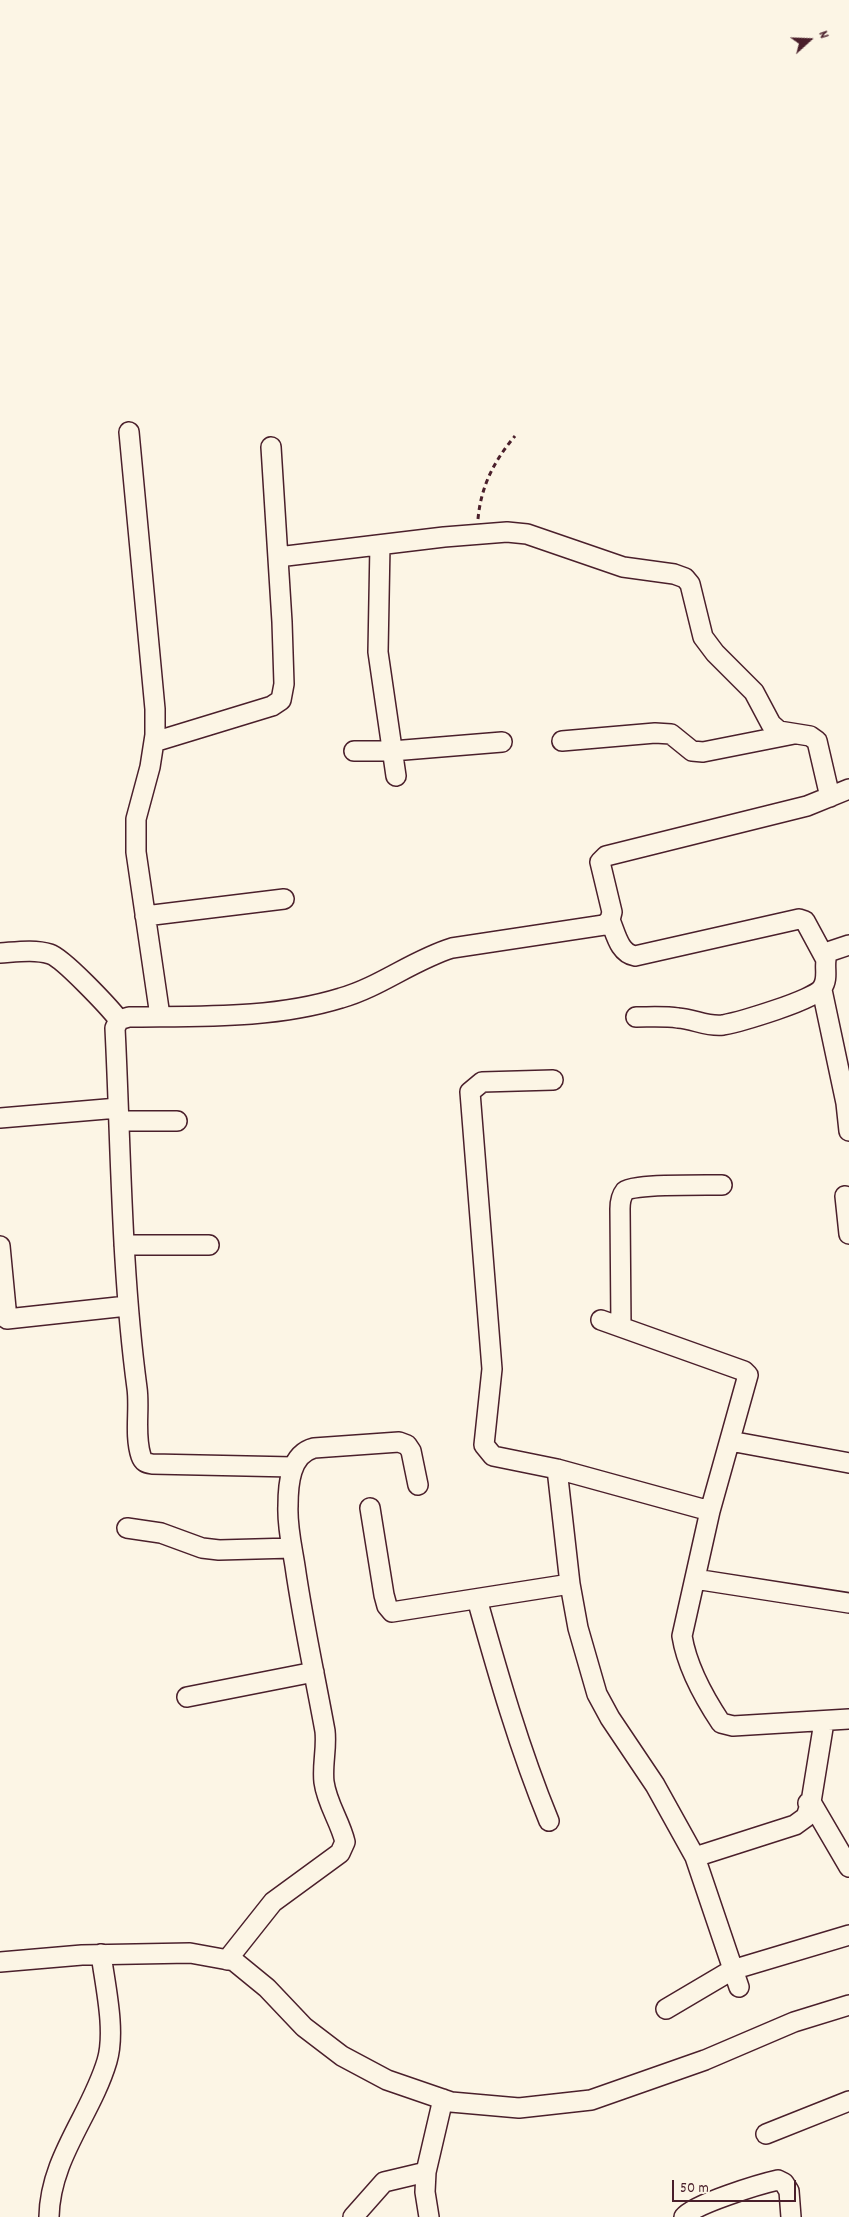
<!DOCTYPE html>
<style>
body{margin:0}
#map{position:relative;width:849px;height:2217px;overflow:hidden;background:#fcf5e5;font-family:Dekko,sans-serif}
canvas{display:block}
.north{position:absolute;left:784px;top:15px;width:50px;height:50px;-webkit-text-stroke:4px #fcf5e5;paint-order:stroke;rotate:70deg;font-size:14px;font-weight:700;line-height:20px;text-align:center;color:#4a1f2b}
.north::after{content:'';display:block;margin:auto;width:18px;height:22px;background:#4a1f2b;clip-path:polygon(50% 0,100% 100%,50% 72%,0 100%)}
.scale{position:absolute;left:672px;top:2180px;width:124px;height:22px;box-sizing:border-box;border:2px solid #4a1f2b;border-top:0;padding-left:6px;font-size:15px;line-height:18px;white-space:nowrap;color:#4a1f2b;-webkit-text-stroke:4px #fcf5e5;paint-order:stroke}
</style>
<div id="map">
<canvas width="849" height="2217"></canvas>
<div class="north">N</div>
<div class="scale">50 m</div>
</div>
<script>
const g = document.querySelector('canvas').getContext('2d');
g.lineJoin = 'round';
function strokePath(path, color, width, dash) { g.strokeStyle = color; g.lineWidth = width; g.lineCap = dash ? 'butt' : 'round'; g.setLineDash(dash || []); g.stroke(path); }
const street = new Path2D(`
 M 129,432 L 155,709 L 155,735 L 150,767 L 136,819 L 136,852 L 160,1016
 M 380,545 L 378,652 L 396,776
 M 278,557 L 444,537 L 507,532 L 527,534 L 623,567 L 674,574 L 685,578 L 690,584 L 703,637 L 715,653 L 754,692 L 771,724 L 779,731 L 810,736 L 817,741 L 830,797
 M 562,741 L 655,733 L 671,734 L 692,751 L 703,752 L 794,734
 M 154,742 L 272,706 L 281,700 L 284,684 L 282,622 L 271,447
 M 354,751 L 392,751 L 502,742
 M 145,916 L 284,899
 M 610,920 C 616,934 619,953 635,956 L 799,919 L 805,921 L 825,958
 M 0,953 C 16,952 34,949 50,954 C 63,958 109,1007 119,1020
 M 822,990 L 846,1103 L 849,1131
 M 636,1017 C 650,1017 665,1016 678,1018 C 694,1019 707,1027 723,1025 C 739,1022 815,1000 822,988 C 830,977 822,964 828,952 L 849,945
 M 553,1080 L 482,1082 L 470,1092 L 492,1369 L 484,1445 L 493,1456 L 557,1469 L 710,1511
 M 0,1118 L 118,1108
 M 119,1121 L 177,1121
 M 845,1196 L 849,1234
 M 124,1245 L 209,1245
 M 0,1246 L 7,1319 L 127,1306
 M 601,1320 L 744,1371 L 748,1375 L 710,1511 L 682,1636 C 687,1667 703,1696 721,1723 L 733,1726 L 849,1719
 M 621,1327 L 620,1209 C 620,1203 621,1196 625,1191 C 632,1184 707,1185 722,1185
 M 730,1441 L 849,1463
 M 293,1467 L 152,1464 C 146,1463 143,1462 141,1456 C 134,1435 140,1409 137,1388 C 121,1268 121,1148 115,1028 L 119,1020 L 129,1017 C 200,1016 273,1019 341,998 C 380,987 413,960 452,948 L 604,925 L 610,920 L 612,912 L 600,862 L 606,856 L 807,806 L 849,789
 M 557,1469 L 570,1584 L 578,1628 L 597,1694 L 610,1718 L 655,1785 L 695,1857 L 739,1987
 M 370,1508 L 384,1595 L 387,1606 L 392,1612 L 570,1584
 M 127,1528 L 161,1533 L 202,1548 L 219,1550 L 292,1548
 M 695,1579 L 849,1603
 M 477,1599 C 498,1674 519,1748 549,1821
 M 187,1697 L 314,1672
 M 808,1803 L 811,1802 L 849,1867
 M 695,1857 L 795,1825 L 806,1817 L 811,1802 L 824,1722
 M 227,1960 L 273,1902 L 340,1853 L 345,1842 C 340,1821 327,1804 324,1782 C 322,1765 327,1748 325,1731 C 315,1676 303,1622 295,1566 C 292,1547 287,1526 288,1506 C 288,1485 290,1454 314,1448 L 399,1442 L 407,1445 L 411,1451 L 418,1485
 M 0,1962 L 82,1955 L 190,1953 L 234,1961 L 267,1988 L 304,2027 L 342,2056 L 387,2080 L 451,2102 L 519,2108 L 591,2100 L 705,2060 L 794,2022 L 849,2005
 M 666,2009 L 732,1970 L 849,1935
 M 766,2134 L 849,2101
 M 49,2217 C 50,2158 91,2115 107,2061 C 116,2031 105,1985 101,1954
 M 353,2217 L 384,2182 L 426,2172
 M 429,2217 L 425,2192 L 426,2172 L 443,2099
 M 684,2217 C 694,2204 760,2184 778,2180 L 784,2183 L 789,2191 L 791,2217`);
strokePath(street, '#4a1f2b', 22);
strokePath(new Path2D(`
 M 478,519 C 481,486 494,461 515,436`), '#4a1f2b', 3, [5, 4]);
strokePath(street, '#fcf5e5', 19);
</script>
